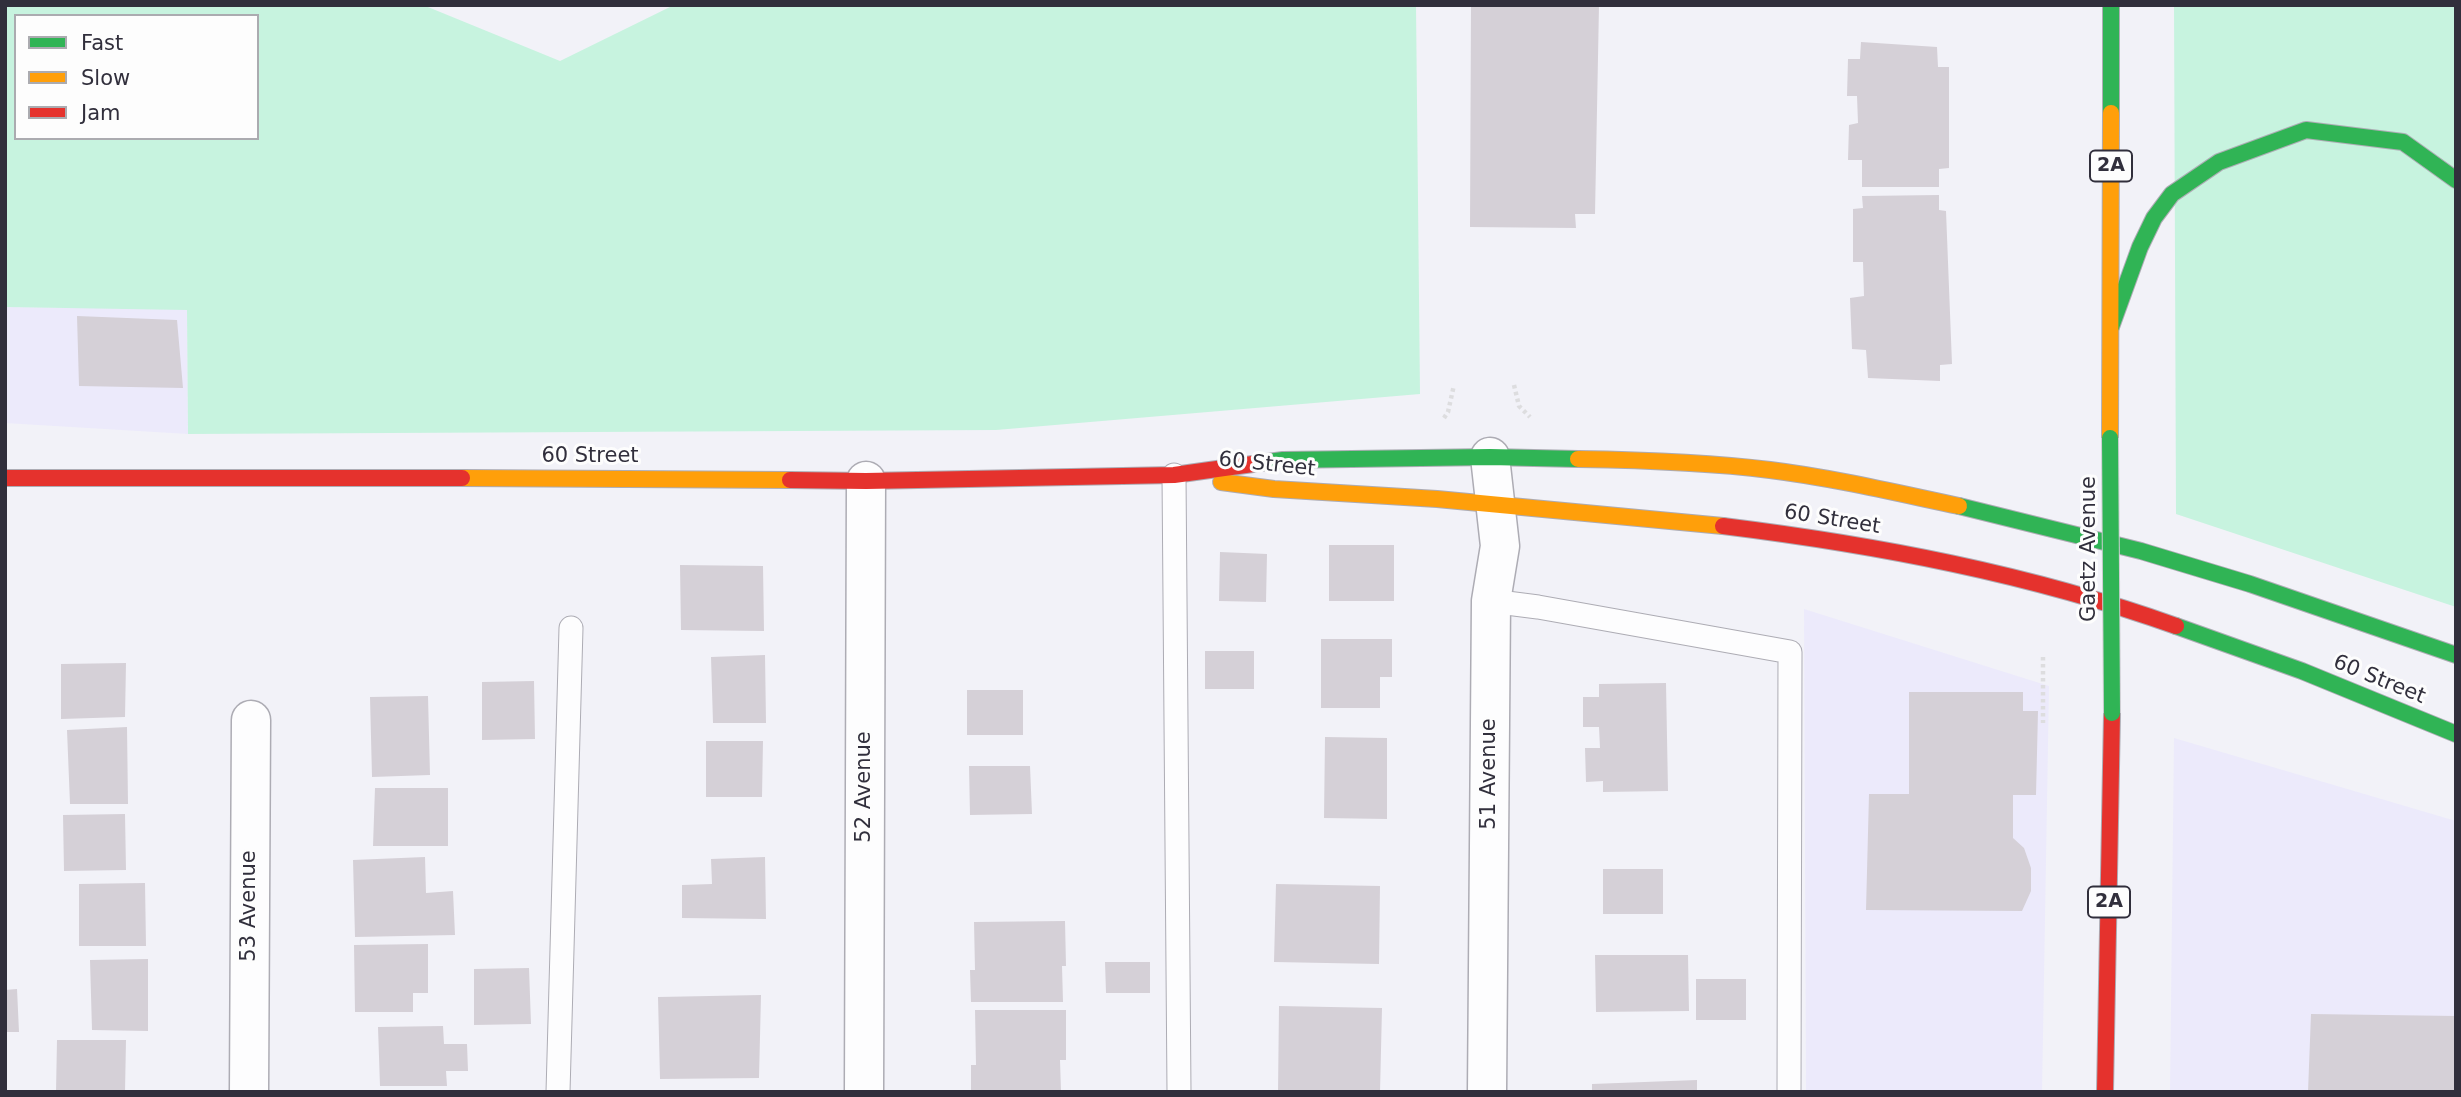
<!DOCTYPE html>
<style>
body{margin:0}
#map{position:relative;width:2461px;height:1097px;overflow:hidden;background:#f2f2f8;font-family:"DejaVu Sans",sans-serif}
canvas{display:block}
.frame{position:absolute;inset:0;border:7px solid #312f3c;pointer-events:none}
.legend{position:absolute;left:14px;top:14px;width:245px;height:126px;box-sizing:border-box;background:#fdfdfd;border:2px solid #ababb0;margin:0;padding:9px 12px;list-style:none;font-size:21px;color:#312f3c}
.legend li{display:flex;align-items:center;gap:14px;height:35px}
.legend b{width:35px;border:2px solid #ababb0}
</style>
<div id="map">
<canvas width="2461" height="1097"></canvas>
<div class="frame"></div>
<ul class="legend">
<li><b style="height:9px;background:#30b455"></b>Fast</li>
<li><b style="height:9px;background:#ff9f0a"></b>Slow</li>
<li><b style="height:9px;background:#e5322d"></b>Jam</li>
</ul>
</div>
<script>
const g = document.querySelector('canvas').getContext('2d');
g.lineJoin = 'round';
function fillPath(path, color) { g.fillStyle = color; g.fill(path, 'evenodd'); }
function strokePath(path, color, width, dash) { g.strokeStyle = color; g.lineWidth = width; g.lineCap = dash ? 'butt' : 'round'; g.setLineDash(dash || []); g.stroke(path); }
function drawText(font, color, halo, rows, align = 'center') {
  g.font = font + ' "DejaVu Sans",sans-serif'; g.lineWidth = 6; g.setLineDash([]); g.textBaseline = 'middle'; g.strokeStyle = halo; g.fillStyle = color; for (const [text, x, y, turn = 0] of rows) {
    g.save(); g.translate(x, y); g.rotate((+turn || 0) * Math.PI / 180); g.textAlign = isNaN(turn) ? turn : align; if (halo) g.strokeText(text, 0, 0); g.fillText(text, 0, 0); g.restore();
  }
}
fillPath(new Path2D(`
 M 5,307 L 187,309 L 188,434 L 5,423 Z
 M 1804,609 L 2049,686 L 2042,1092 L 1806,1092 Z
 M 2174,738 L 2456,821 L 2456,1092 L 2170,1092 Z`), '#eceafb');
fillPath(new Path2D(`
 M 5,5 L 423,5 L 560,61 L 674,5 L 1416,5 L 1420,394 L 996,430 L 188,434 L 187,310 L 5,307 ZM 16,16 L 257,16 L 257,138 L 16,138 Z
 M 2174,5 L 2456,5 L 2456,607 L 2176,514 Z`), '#c7f3df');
fillPath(new Path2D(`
 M 1471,5 L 1599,5 L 1595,214 L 1575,214 L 1576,228 L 1470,227 Z
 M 1861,42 L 1937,47 L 1938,67 L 1949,67 L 1949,168 L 1939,169 L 1939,187 L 1862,187 L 1862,160 L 1848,160 L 1849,125 L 1858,123 L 1857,96 L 1847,96 L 1848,59 L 1860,59 Z
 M 1939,195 L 1939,210 L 1946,211 L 1952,364 L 1940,365 L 1940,381 L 1868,378 L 1866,350 L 1852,349 L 1850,298 L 1864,296 L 1863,262 L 1853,262 L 1853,209 L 1863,208 L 1862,196 Z
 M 77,316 L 177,320 L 183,388 L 79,386 Z
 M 1329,545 L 1394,545 L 1394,601 L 1329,601 Z
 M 1220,552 L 1267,554 L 1266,602 L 1219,601 Z
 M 680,565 L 763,566 L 764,631 L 681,630 Z
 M 1321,639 L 1392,639 L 1392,677 L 1380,677 L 1380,708 L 1321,708 Z
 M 1205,651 L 1254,651 L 1254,689 L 1205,689 Z
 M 765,655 L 766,723 L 713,723 L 711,657 Z
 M 126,663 L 125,717 L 61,719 L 61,664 Z
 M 534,681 L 535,739 L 482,740 L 482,682 Z
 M 1666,683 L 1668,791 L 1603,792 L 1603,781 L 1586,782 L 1585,748 L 1600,748 L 1599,727 L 1583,727 L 1583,697 L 1599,697 L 1599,684 Z
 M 967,690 L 1023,690 L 1023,735 L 967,735 Z
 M 1909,692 L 2023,692 L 2023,711 L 2038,711 L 2036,795 L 2013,795 L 2013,838 L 2024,848 L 2031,868 L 2031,891 L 2022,911 L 1866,910 L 1869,794 L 1909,794 Z
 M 428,696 L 430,775 L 372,777 L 370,697 Z
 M 127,727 L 128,804 L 70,804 L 67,730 Z
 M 1325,737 L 1387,738 L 1387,819 L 1324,818 Z
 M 706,741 L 763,741 L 762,797 L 706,797 Z
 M 969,766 L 1030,766 L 1032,814 L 970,815 Z
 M 375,788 L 448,788 L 448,846 L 373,846 Z
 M 125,814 L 126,870 L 64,871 L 63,815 Z
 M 425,857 L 426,893 L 453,891 L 455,935 L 355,937 L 353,860 Z
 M 765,857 L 766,919 L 682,918 L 682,885 L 712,884 L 711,859 Z
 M 1603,869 L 1663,869 L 1663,914 L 1603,914 Z
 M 145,883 L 146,946 L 79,946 L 79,884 Z
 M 1276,884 L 1380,886 L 1379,964 L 1274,962 Z
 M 1065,921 L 1066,966 L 1062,966 L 1063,1002 L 971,1002 L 970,970 L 975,970 L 974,922 Z
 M 428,944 L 428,993 L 413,993 L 413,1012 L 355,1012 L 354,945 Z
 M 1595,955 L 1688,955 L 1689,1011 L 1596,1012 Z
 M 148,959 L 148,1031 L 92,1030 L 90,960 Z
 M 1105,962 L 1150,962 L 1150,993 L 1106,993 Z
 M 529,968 L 531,1024 L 474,1025 L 474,969 Z
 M 1696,979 L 1746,979 L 1746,1020 L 1696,1020 Z
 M 17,989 L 19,1032 L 5,1032 L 5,990 Z
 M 761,995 L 759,1078 L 660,1079 L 658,997 Z
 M 1279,1006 L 1382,1008 L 1380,1092 L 1278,1092 Z
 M 975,1010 L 1066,1010 L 1066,1060 L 1060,1060 L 1061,1092 L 971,1092 L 971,1065 L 976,1065 Z
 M 2311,1014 L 2456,1016 L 2456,1092 L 2308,1092 Z
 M 443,1026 L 444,1044 L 467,1044 L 468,1071 L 446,1071 L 447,1086 L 380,1086 L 378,1027 Z
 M 57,1040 L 126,1040 L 125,1092 L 56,1092 Z
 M 1697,1080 L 1697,1092 L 1592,1092 L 1592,1084 Z`), '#d5d0d7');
const lane = new Path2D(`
 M 1174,475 L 1179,1092
 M 1491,601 L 1538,607 L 1790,652 L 1789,1092
 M 558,1092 L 571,628`);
const street = new Path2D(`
 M 249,1092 L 251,720
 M 864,1092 L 866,481
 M 1487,1092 L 1491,601 L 1500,546 L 1490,457`);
const fast = new Path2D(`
 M 2111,113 L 2111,5
 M 2111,327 L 2140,247 L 2154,218 L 2172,194 L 2219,162 L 2306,130 L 2403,142 L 2456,180
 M 1260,463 L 1283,460 L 1490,457 L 1578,459
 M 1959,506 L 2141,551 L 2250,584 L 2456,655
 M 2176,626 L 2302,671 L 2456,734`);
const slow = new Path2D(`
 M 2110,438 L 2111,113
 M 1578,459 C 1643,460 1707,462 1770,470 C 1834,478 1897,493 1959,506
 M 462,478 L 790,480
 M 1221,482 L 1274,489 L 1437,499 L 1723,526`);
const jam = new Path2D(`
 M 5,478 L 462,478
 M 790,480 L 866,481 L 1174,475 L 1260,463
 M 1723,526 C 1877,545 2030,574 2176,626
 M 2105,1092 L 2112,713`);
strokePath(lane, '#adacb4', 25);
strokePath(street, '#adacb4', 41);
strokePath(fast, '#adacb4', 18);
strokePath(slow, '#adacb4', 18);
strokePath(jam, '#adacb4', 18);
strokePath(new Path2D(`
 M 1514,385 L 1519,406 L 1530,417
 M 1444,418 L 1448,412 L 1454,385
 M 2043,657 L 2043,723`), '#dddddf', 4.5, [3.5, 3.5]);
strokePath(lane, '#fdfdfe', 23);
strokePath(street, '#fdfdfe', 38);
strokePath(fast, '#30b455', 16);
strokePath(slow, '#ff9f0a', 16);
strokePath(jam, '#e5322d', 16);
const fastBridge = new Path2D(`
 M 2110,438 L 2112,713`);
strokePath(fastBridge, '#cdcdd2', 18, []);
strokePath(fastBridge, '#30b455', 16);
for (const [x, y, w] of [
 [2111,166,42],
 [2109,902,42]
]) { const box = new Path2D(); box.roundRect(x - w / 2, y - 15.5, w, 31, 5); g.fillStyle = '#fdfdfd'; g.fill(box); strokePath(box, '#312f3c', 2); }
drawText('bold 19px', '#312f3c', null, [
 ["2A",2111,166],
 ["2A",2109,902]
]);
drawText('21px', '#312f3c', '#fdfdfd', [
 ["60 Street",590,457],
 ["60 Street",1267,465,6],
 ["60 Street",1832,520,9],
 ["Gaetz Avenue",2090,549,-90],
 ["60 Street",2379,680,22],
 ["51 Avenue",1490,774,-90],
 ["52 Avenue",865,787,-90],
 ["53 Avenue",250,906,-90]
]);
</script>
